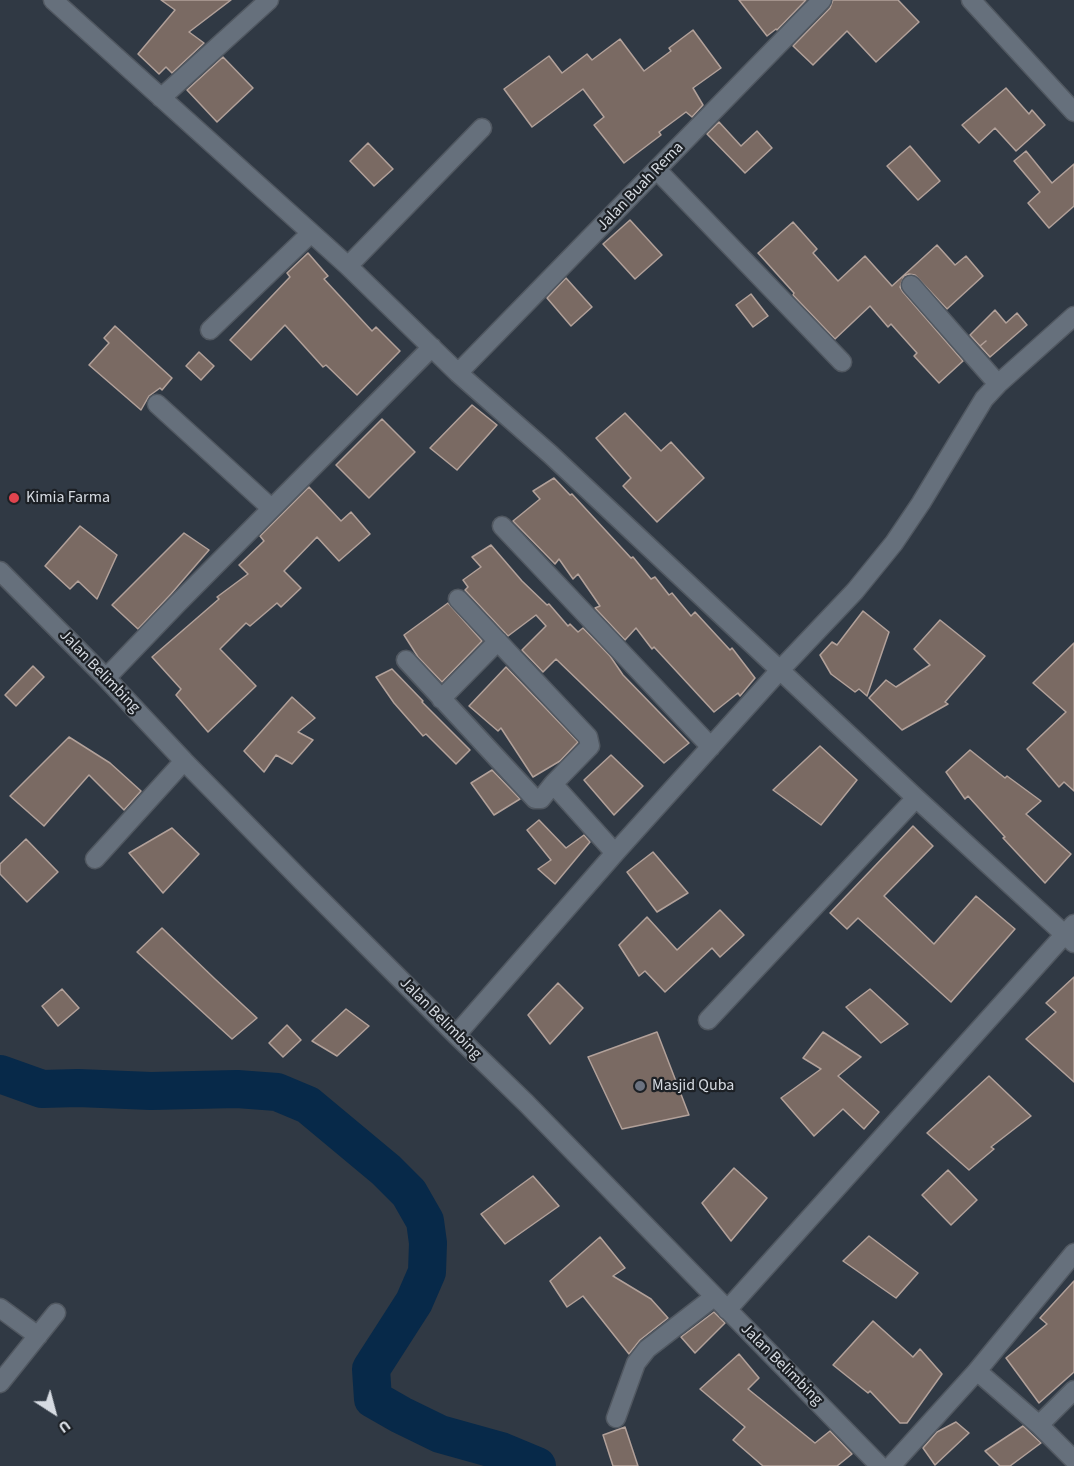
<!DOCTYPE html>
<style>
body{margin:0}
#map{position:relative;width:1074px;height:1466px;overflow:hidden;background:#303944;font-family:"Source Sans 3",sans-serif}
canvas{display:block}
.north{position:absolute;left:24px;top:1382px;width:60px;height:60px;-webkit-text-stroke:4px #1c2025;paint-order:stroke;rotate:144deg;font-size:16px;font-weight:700;line-height:24px;text-align:center;color:#d6dbe2}
.north::after{content:'';display:block;margin:auto;width:21px;height:27px;background:#d6dbe2;clip-path:polygon(50% 0,100% 100%,50% 72%,0 100%)}
</style>
<div id="map">
<canvas width="1074" height="1466"></canvas>
<div class="north">U</div>
</div>
<script>
const g = document.querySelector('canvas').getContext('2d');
g.lineJoin = 'round';
function strokePath(path, color, width, dash) { g.strokeStyle = color; g.lineWidth = width; g.lineCap = dash ? 'butt' : 'round'; g.setLineDash(dash || []); g.stroke(path); }
function fillPath(path, color) { g.fillStyle = color; g.fill(path, 'evenodd'); }
function drawText(font, color, halo, rows, align = 'center') {
  g.font = font + ' "Source Sans 3",sans-serif'; g.lineWidth = 4.5; g.setLineDash([]); g.textBaseline = 'middle'; g.strokeStyle = halo; g.fillStyle = color; for (const [text, x, y, turn = 0] of rows) {
    g.save(); g.translate(x, y); g.rotate((+turn || 0) * Math.PI / 180); g.textAlign = isNaN(turn) ? turn : align; if (halo) g.strokeText(text, 0, 0); g.fillText(text, 0, 0); g.restore();
  }
}
strokePath(new Path2D(`
 M 0,1074 L 42,1089 L 78,1088 L 151,1091 L 237,1089 L 277,1092 L 308,1105 L 386,1170 L 409,1193 L 425,1221 L 428,1243 L 427,1272 L 414,1302 L 371,1369 L 373,1399 L 401,1415 L 440,1434 L 501,1451 L 537,1466`), '#072949', 38);
const building = new Path2D(`
 M 161,0 L 231,0 L 189,32 L 204,43 L 172,73 L 166,67 L 159,74 L 138,54 L 175,10 Z
 M 739,0 L 806,0 L 777,30 L 776,29 L 767,36 Z
 M 833,0 L 898,0 L 919,22 L 876,62 L 847,31 L 813,65 L 793,46 L 830,8 Z
 M 693,30 L 721,68 L 693,88 L 703,105 L 692,117 L 686,112 L 659,132 L 661,135 L 624,163 L 594,125 L 604,117 L 583,89 L 532,127 L 504,89 L 549,56 L 562,73 L 587,54 L 592,60 L 620,39 L 644,71 L 671,51 L 669,48 Z
 M 223,57 L 253,88 L 217,122 L 187,90 Z
 M 1006,88 L 1029,114 L 1032,110 L 1045,125 L 1016,151 L 995,128 L 979,143 L 962,125 Z
 M 719,122 L 741,146 L 757,131 L 772,148 L 745,173 L 707,134 Z
 M 368,143 L 393,169 L 374,186 L 350,161 Z
 M 910,146 L 940,181 L 918,200 L 887,166 Z
 M 1026,151 L 1052,183 L 1074,164 L 1074,206 L 1049,228 L 1028,203 L 1040,192 L 1014,161 Z
 M 630,220 L 662,255 L 635,279 L 603,244 Z
 M 793,222 L 817,249 L 813,253 L 838,281 L 865,256 L 892,286 L 937,245 L 955,265 L 966,256 L 983,276 L 947,309 L 915,275 L 909,274 L 904,276 L 900,287 L 903,292 L 963,361 L 939,383 L 914,356 L 917,353 L 891,324 L 888,327 L 870,306 L 835,339 L 793,295 L 794,293 L 758,253 Z
 M 308,253 L 328,276 L 324,279 L 372,331 L 376,327 L 400,351 L 357,395 L 326,365 L 323,367 L 285,325 L 251,360 L 230,340 L 290,277 L 287,273 Z
 M 566,278 L 592,307 L 571,326 L 547,298 Z
 M 751,294 L 768,316 L 753,327 L 736,305 Z
 M 995,310 L 1006,323 L 1017,313 L 1027,325 L 990,357 L 980,346 L 986,341 L 980,346 L 970,335 Z
 M 115,326 L 172,378 L 162,390 L 160,388 L 149,396 L 141,410 L 89,365 L 109,343 L 104,338 Z
 M 199,352 L 214,366 L 201,380 L 186,366 Z
 M 472,405 L 497,425 L 457,470 L 430,448 Z
 M 625,413 L 661,451 L 671,442 L 704,478 L 657,522 L 623,486 L 631,478 L 596,438 Z
 M 382,419 L 415,452 L 369,498 L 336,465 Z
 M 554,478 L 570,495 L 572,494 L 631,558 L 633,557 L 651,579 L 655,577 L 669,595 L 672,593 L 691,616 L 695,612 L 730,650 L 732,648 L 755,678 L 740,696 L 738,693 L 714,712 L 654,647 L 652,649 L 636,628 L 625,640 L 595,608 L 600,606 L 578,574 L 573,579 L 559,559 L 555,564 L 513,521 L 540,499 L 533,491 Z
 M 309,487 L 341,521 L 351,512 L 370,534 L 339,561 L 317,537 L 284,571 L 301,588 L 281,607 L 277,603 L 250,626 L 246,623 L 220,649 L 256,686 L 208,732 L 176,695 L 181,689 L 152,657 L 219,599 L 217,597 L 248,574 L 239,565 L 264,541 L 260,536 Z
 M 80,526 L 117,555 L 97,599 L 78,581 L 70,589 L 45,566 Z
 M 184,533 L 209,550 L 171,594 L 138,629 L 112,605 Z
 M 491,545 L 522,581 L 547,605 L 549,604 L 568,626 L 570,624 L 578,632 L 583,628 L 610,656 L 623,675 L 689,743 L 664,763 L 556,659 L 543,672 L 522,650 L 546,626 L 536,615 L 508,636 L 465,590 L 468,587 L 463,580 L 481,567 L 472,557 Z
 M 448,603 L 482,641 L 442,682 L 418,657 L 404,635 Z
 M 863,611 L 889,632 L 867,696 L 859,689 L 855,692 L 831,674 L 820,655 L 832,642 L 837,645 Z
 M 940,620 L 985,656 L 945,702 L 948,704 L 902,730 L 869,698 L 886,680 L 896,687 L 930,665 L 914,649 Z
 M 1074,643 L 1074,791 L 1064,782 L 1059,787 L 1027,749 L 1066,712 L 1033,683 Z
 M 33,666 L 44,677 L 16,706 L 5,695 Z
 M 506,667 L 578,742 L 560,761 L 533,777 L 501,728 L 498,731 L 469,706 Z
 M 392,669 L 423,701 L 422,702 L 470,750 L 456,764 L 426,734 L 423,736 L 394,703 L 376,677 Z
 M 292,697 L 315,718 L 298,732 L 313,740 L 292,764 L 276,755 L 264,772 L 244,751 Z
 M 69,737 L 110,763 L 141,791 L 124,810 L 89,775 L 44,826 L 10,796 Z
 M 820,746 L 857,780 L 821,825 L 773,790 Z
 M 970,750 L 1005,778 L 1007,776 L 1041,801 L 1026,814 L 1071,854 L 1045,883 L 1003,838 L 1005,837 L 968,796 L 965,799 L 946,772 Z
 M 611,755 L 643,786 L 614,815 L 584,780 Z
 M 492,770 L 520,799 L 494,815 L 471,783 Z
 M 539,820 L 566,848 L 584,835 L 590,842 L 555,884 L 538,869 L 551,860 L 527,830 Z
 M 913,826 L 933,846 L 884,896 L 934,944 L 976,896 L 1015,929 L 951,1002 L 858,918 L 847,929 L 830,913 Z
 M 172,828 L 199,854 L 163,893 L 129,853 Z
 M 26,839 L 58,872 L 27,902 L 0,874 L 0,864 Z
 M 653,852 L 688,893 L 657,912 L 627,872 Z
 M 720,910 L 744,935 L 720,957 L 712,948 L 665,992 L 645,971 L 639,976 L 619,945 L 647,917 L 677,950 Z
 M 162,928 L 215,979 L 257,1018 L 232,1039 L 137,952 Z
 M 1074,977 L 1074,1082 L 1026,1039 L 1056,1012 L 1046,1003 Z
 M 558,983 L 583,1008 L 550,1044 L 528,1015 Z
 M 62,989 L 79,1008 L 58,1026 L 42,1006 Z
 M 870,989 L 908,1024 L 881,1043 L 846,1007 Z
 M 346,1009 L 369,1026 L 337,1056 L 312,1041 Z
 M 287,1025 L 301,1040 L 283,1057 L 269,1043 Z
 M 657,1032 L 689,1115 L 622,1129 L 588,1057 Z
 M 823,1032 L 861,1057 L 838,1076 L 879,1112 L 864,1129 L 843,1109 L 814,1136 L 781,1098 L 821,1069 L 803,1058 Z
 M 989,1076 L 1031,1116 L 991,1147 L 994,1149 L 969,1170 L 927,1133 Z
 M 734,1168 L 767,1198 L 731,1241 L 702,1203 Z
 M 948,1170 L 977,1200 L 951,1225 L 922,1195 Z
 M 533,1176 L 559,1206 L 505,1244 L 481,1214 Z
 M 869,1236 L 918,1273 L 896,1298 L 843,1261 Z
 M 600,1237 L 625,1268 L 613,1276 L 651,1299 L 668,1318 L 640,1340 L 629,1354 L 583,1296 L 567,1307 L 550,1281 Z
 M 1074,1281 L 1074,1372 L 1039,1403 L 1006,1358 L 1047,1324 L 1040,1318 Z
 M 714,1312 L 725,1323 L 695,1353 L 681,1337 Z
 M 873,1321 L 913,1357 L 920,1349 L 942,1374 L 907,1423 L 900,1423 L 870,1391 L 868,1393 L 833,1365 Z
 M 739,1354 L 759,1378 L 748,1389 L 815,1443 L 830,1431 L 852,1454 L 837,1466 L 763,1466 L 733,1440 L 745,1427 L 700,1389 Z
 M 956,1422 L 969,1433 L 935,1465 L 923,1448 L 937,1432 Z
 M 1023,1426 L 1041,1443 L 1010,1466 L 1000,1466 L 985,1451 Z
 M 625,1427 L 638,1466 L 613,1466 L 603,1435 Z`);
fillPath(building, '#7a6a63');
strokePath(building, '#b2a19a', 1.5);
const minor = new Path2D(`
 M 53,0 L 348,266 L 458,373 L 550,454 L 916,798 L 1074,943
 M 161,98 L 269,0
 M 657,170 L 842,362
 M 348,266 L 482,128
 M 911,285 L 998,384
 M 210,330 L 311,233
 M 458,373 L 822,0
 M 157,404 L 271,508
 M 502,526 L 711,747
 M 0,571 L 106,678 L 184,761 L 302,881 L 456,1035 L 526,1103 L 880,1466
 M 458,599 L 588,737 L 590,746 L 553,784
 M 406,660 L 535,799 L 541,799 L 553,784 L 615,853
 M 106,678 L 177,604 L 432,347
 M 441,699 L 498,641
 M 95,859 L 184,761
 M 708,1020 L 916,798
 M 456,1035 L 615,853 L 780,670 L 855,591 L 894,543 L 921,503 L 984,399 L 998,384 L 1074,316
 M 0,1308 L 38,1336
 M 727,1310 L 1074,924
 M 977,1371 L 1074,1253
 M 0,1383 L 56,1313
 M 1074,1390 L 1039,1425 L 1074,1460
 M 616,1418 L 636,1363 L 647,1349 L 714,1297
 M 891,1466 L 977,1371 L 1039,1425`);
const tertiary = new Path2D(`
 M 971,0 L 1074,112`);
strokePath(minor, '#515861', 21);
strokePath(tertiary, '#515861', 21);
strokePath(minor, '#66707c', 18);
strokePath(tertiary, '#66707c', 18);
for (const [x, y, r, color] of [
 [14,498,6,"#e0444e"],
 [640,1086,6,"#6b7280"]
]) { const dot = new Path2D(); dot.arc(x, y, r, 0, 2 * Math.PI); g.fillStyle = color; g.fill(dot); strokePath(dot, '#1c2025', 2); }
drawText('16px', '#d6dbe2', '#1c2025', [
 ["Jalan Buah Rema",641,187,-46],
 ["Jalan Belimbing",99,672,46],
 ["Jalan Belimbing",440,1019,45],
 ["Jalan Belimbing",781,1365,45]
]);
drawText('16px', '#d6dbe2', '#1c2025', [
 ["Kimia Farma",26,498],
 ["Masjid Quba",652,1086]
], 'left');
</script>
